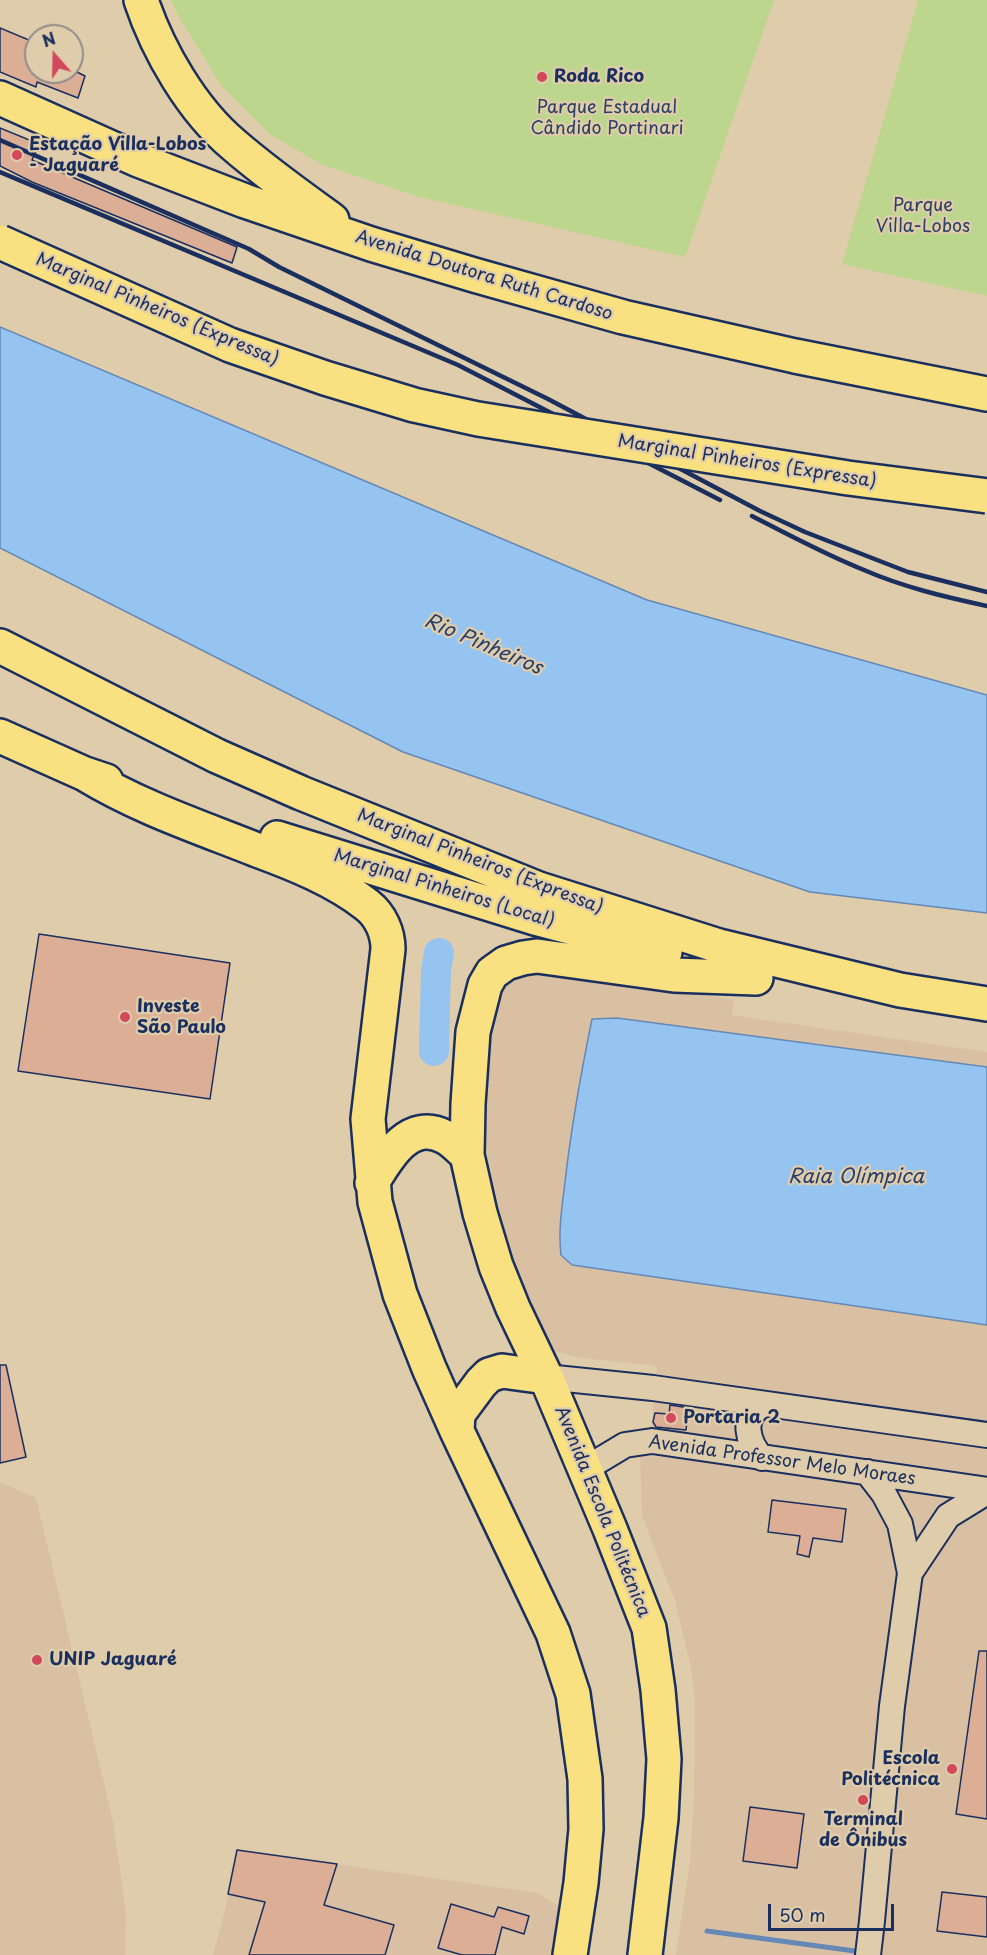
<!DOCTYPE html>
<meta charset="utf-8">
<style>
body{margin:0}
#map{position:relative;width:987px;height:1955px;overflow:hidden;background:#dfccaa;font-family:"Playpen Sans",sans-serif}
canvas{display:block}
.north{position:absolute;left:24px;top:24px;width:60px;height:60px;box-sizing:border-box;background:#dfccaa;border:2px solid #918d8c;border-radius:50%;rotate:340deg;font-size:16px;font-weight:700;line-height:24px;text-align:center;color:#1b2f5e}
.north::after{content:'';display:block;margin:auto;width:21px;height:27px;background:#d1495b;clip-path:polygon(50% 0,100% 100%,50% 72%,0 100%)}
.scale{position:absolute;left:768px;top:1904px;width:126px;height:27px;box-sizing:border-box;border:3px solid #1b2f5e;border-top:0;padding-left:8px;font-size:18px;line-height:21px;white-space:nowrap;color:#1b2f5e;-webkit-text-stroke:4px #dfccaa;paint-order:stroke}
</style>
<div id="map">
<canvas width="987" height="1955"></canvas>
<div class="north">N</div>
<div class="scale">50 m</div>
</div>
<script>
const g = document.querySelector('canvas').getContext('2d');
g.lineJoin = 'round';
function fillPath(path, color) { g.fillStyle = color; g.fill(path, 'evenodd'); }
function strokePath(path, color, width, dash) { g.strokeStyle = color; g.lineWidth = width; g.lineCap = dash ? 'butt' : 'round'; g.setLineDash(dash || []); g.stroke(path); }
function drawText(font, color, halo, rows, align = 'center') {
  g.font = font + ' "Playpen Sans",sans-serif'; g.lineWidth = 4.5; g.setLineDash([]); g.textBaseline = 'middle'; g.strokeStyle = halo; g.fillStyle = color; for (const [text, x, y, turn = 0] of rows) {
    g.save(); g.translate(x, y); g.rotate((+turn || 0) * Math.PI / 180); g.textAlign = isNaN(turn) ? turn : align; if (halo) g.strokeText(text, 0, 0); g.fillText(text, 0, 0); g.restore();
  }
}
fillPath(new Path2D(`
 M 529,966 L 734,1000 L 732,1015 L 987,1052 L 987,1955 L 676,1955 L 690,1861 L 694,1796 L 695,1699 L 690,1664 L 675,1601 L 642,1516 L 640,1456 L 677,1458 L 680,1433 L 651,1430 L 657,1366 L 581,1358 L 546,1349 L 515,1273 L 492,1195 L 482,1109 L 489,1038 L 497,990 L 509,976 Z
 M 0,1482 L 36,1498 L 113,1821 L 126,1912 L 125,1955 L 0,1955 Z
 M 237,1850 L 538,1893 L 560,1907 L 551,1955 L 213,1955 L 226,1906 Z`), '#dac0a3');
fillPath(new Path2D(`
 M 171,0 L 774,0 L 685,257 L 419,197 L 323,165 L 271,135 L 221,85 L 176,12 Z
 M 918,0 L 987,0 L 987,296 L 842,264 Z`), '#bcd68d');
const water = new Path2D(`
 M 0,327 L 647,600 L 987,695 L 987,913 L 810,892 L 403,752 L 0,548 Z
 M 617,1018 L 987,1067 L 987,1325 L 572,1265 L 561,1255 C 558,1231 562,1207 565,1182 C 571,1128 581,1073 592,1019 Z`);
fillPath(water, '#96c4f0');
strokePath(water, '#6588b6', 1.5);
strokePath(new Path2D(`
 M 707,1931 L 862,1952`), '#6588b6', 5);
strokePath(new Path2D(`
 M 434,1051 L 436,971 L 439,953`), '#96c4f0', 30);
const building = new Path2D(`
 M 0,28 L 36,43 L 36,72 L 77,72 L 85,76 L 78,98 L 37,82 L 36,87 L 0,72 Z
 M 0,128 L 39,144 L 32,160 L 237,247 L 232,263 L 32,182 L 0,166 Z
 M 39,934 L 230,963 L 210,1099 L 18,1071 Z
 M 0,1365 L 6,1365 L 26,1457 L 0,1463 Z
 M 670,1405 L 683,1407 L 688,1412 L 686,1430 L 656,1427 L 653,1422 L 655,1413 L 669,1414 Z
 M 772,1500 L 846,1509 L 842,1542 L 813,1538 L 809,1557 L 797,1554 L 800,1536 L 768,1532 Z
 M 979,1651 L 987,1651 L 987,1819 L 956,1814 Z
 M 750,1807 L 804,1814 L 797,1868 L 743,1861 Z
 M 237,1850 L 337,1864 L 324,1905 L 394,1925 L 385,1955 L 249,1955 L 265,1902 L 228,1894 Z
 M 942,1892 L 987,1897 L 987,1937 L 937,1931 Z
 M 451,1904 L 494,1917 L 498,1907 L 529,1916 L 524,1934 L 502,1927 L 495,1955 L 462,1955 L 438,1948 Z`);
fillPath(building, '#dbae95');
strokePath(building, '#1b2f5e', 1.5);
const minor = new Path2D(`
 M 546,1377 L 653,1388 L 987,1435
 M 762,1458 C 747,1442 741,1417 762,1405
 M 585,1469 L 625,1445 L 652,1441 L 987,1490
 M 867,1472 L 884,1494 L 900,1524 L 910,1573 L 892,1706 L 872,1921 L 868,1955
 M 910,1573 L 948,1516 L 987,1492`);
const highway = new Path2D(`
 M 141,0 C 158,51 192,110 234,145 C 265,172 299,196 332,220
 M 0,98 L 136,159 L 245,201 L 371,244 L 474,275 L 623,317 L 795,356 L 987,394
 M 0,646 L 217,756 L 301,793 L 539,889 L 719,946 L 900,990 L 987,1004
 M 0,736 L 85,774 L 106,781
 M 85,774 C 139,807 199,827 257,850 C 295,864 335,880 367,905 C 381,916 388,933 388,949 L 368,1119 L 375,1202 L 400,1294 L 429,1368 L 457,1431 L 553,1633 L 573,1694 L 585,1779 L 586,1829 L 581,1883 L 570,1955
 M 277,838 L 535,918 L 665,952
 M 372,1183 C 387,1158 409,1118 445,1137 C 453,1141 460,1149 467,1155
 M 457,1431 L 458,1414 L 481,1383 L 489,1375 L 502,1371 L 546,1377
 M 645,1955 L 661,1818 L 664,1759 L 658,1690 L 649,1628 L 610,1529 L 546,1377 L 513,1308 L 496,1266 L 480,1213 L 467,1155 L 468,1104 L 473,1032 L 485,985 L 492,973 L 506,963 L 523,958 L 537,956 L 674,975 L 756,978`);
strokePath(minor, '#1b2f5e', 28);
strokePath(highway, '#1b2f5e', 38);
strokePath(minor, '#dfccaa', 24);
strokePath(highway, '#f9e181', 33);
strokePath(new Path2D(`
 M 0,140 L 249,249 L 279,267 L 548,399 L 760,511 L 805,532 L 908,572 L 987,592
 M 0,172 L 458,365 L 720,500
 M 752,516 C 789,535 826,555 864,570 C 903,587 945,597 987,606`), '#1b2f5e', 4.5);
const highwayBridge = new Path2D(`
 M 0,242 L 230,345 L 325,378 L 414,405 L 478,419 L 848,478 L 987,496`);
strokePath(highwayBridge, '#1b2f5e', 38, []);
strokePath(highwayBridge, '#f9e181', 33);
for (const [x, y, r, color] of [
 [542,77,6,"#d1495b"],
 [17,155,6,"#d1495b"],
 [125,1017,6,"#d1495b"],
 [671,1418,6,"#d1495b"],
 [37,1660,6,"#d1495b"],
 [952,1769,6,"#d1495b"],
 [863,1800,6,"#d1495b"]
]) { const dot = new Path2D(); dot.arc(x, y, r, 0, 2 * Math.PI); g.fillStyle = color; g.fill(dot); strokePath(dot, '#dfccaa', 2); }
drawText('bold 18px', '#1b2f5e', '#dfccaa', [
 ["Roda Rico",554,77],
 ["Estação Villa-Lobos",29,145],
 ["- Jaguaré",29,166],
 ["Investe",137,1007],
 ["São Paulo",137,1028],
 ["Portaria 2",683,1418],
 ["UNIP Jaguaré",49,1660],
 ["Escola",940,1759,"right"],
 ["Politécnica",940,1780,"right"],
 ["Terminal",863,1820,"center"],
 ["de Ônibus",863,1841,"center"]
], 'left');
drawText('18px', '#2b4063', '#dfccaa', [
 ["Parque Estadual",607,108],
 ["Cândido Portinari",607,129],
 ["Parque",923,206],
 ["Villa-Lobos",923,227]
]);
drawText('18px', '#1b2f5e', '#dfccaa', [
 ["Avenida Doutora Ruth Cardoso",484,276,17],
 ["Marginal Pinheiros (Expressa)",157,310,23],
 ["Marginal Pinheiros (Expressa)",747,462,9],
 ["Marginal Pinheiros (Expressa)",480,862,21],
 ["Marginal Pinheiros (Local)",444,889,17],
 ["Avenida Professor Melo Moraes",782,1461,8],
 ["Avenida Escola Politécnica",602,1512,68]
]);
drawText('italic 20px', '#273e6d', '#dfccaa', [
 ["Rio Pinheiros",483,645,23],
 ["Raia Olímpica",856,1177]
]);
</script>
